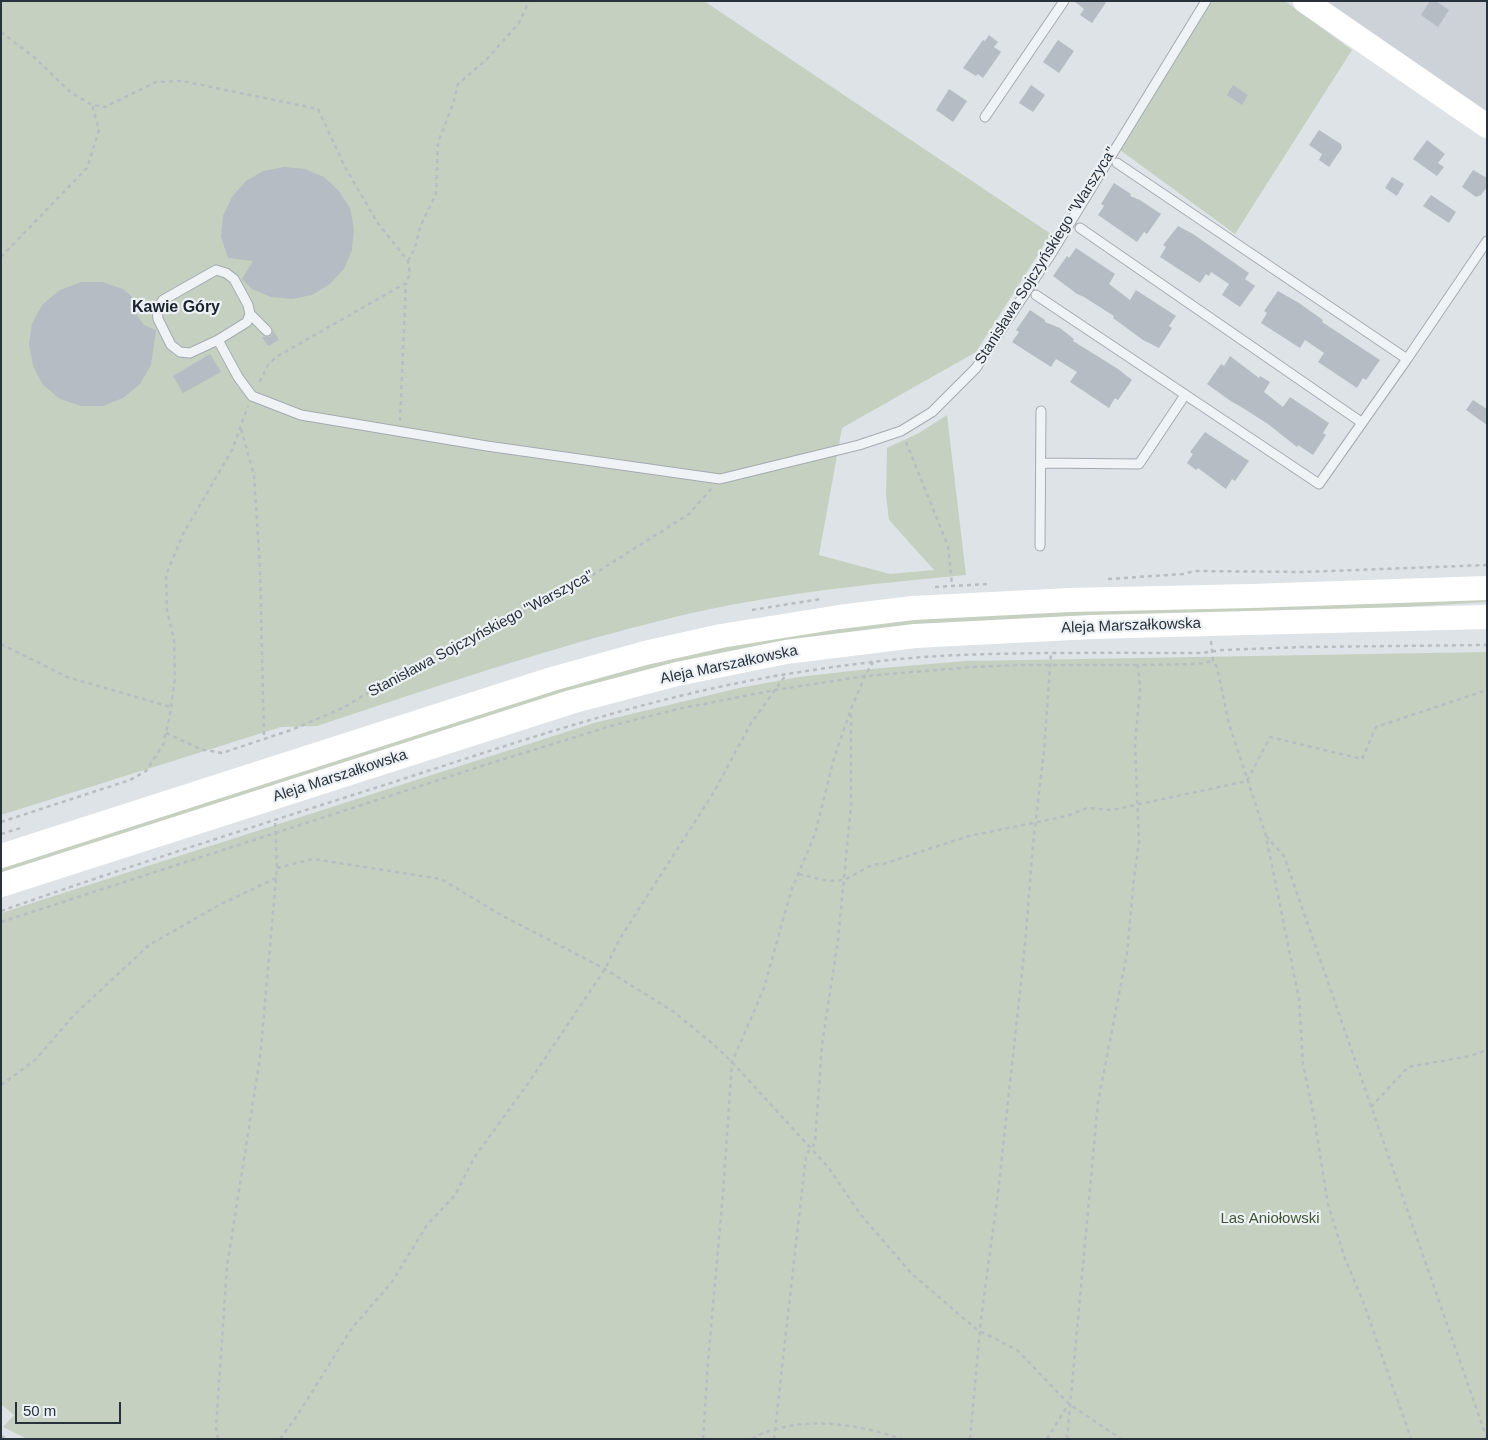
<!DOCTYPE html>
<meta charset="utf-8">
<style>
body{margin:0}
#map{position:relative;width:1488px;height:1440px;overflow:hidden;background:#dee3e7;font-family:Helvetica,sans-serif}
canvas{display:block}
.frame{position:absolute;inset:0;border:2px solid #28323d;pointer-events:none}
.scale{position:absolute;left:15px;top:1402px;width:106px;height:22px;box-sizing:border-box;border:2px solid #28323d;border-top:0;padding-left:6px;font-size:15px;line-height:18px;white-space:nowrap;color:#28323d;-webkit-text-stroke:4px #edf1f4;paint-order:stroke}
</style>
<div id="map">
<canvas width="1488" height="1440"></canvas>
<div class="frame"></div>
<div class="scale">50 m</div>
</div>
<script>
const g = document.querySelector('canvas').getContext('2d');
g.lineJoin = 'round';
function fillPath(path, color) { g.fillStyle = color; g.fill(path, 'evenodd'); }
function strokePath(path, color, width, dash) { g.strokeStyle = color; g.lineWidth = width; g.lineCap = dash ? 'butt' : 'round'; g.setLineDash(dash || []); g.stroke(path); }
function drawText(font, color, halo, rows, align = 'center') {
  g.font = font + ' Helvetica,sans-serif'; g.lineWidth = 4.5; g.setLineDash([]); g.textBaseline = 'middle'; g.strokeStyle = halo; g.fillStyle = color; for (const [text, x, y, turn = 0] of rows) {
    g.save(); g.translate(x, y); g.rotate((+turn || 0) * Math.PI / 180); g.textAlign = isNaN(turn) ? turn : align; if (halo) g.strokeText(text, 0, 0); g.fillText(text, 0, 0); g.restore();
  }
}
fillPath(new Path2D(`
 M 1305,1 L 1487,1 L 1487,126 Z`), '#ccd2d8');
fillPath(new Path2D(`
 M 1,1 L 704,1 L 1051,234 L 976,352 L 842,428 L 819,555 L 890,574 L 934,570 L 889,520 L 886,495 L 887,448 L 919,433 L 947,415 L 966,575 C 869,584 770,594 675,617 C 554,646 435,687 317,726 L 281,727 L 1,815 Z
 M 1210,1 L 1285,1 L 1352,50 L 1235,234 L 1120,150 Z
 M 1487,595 L 1487,602 L 782,645 L 1,877 L 1,864 L 659,658 L 914,615 Z
 M 1487,652 L 1487,1439 L 27,1439 L 3,1427 L 14,1415 L 1,1404 L 1,913 L 594,723 L 739,688 L 799,677 L 859,670 L 965,661 Z`), '#c6d0c0');
fillPath(new Path2D(`
 M 1074,1 L 1107,1 L 1092,23 L 1080,15 L 1084,9 Z
 M 1430,1 L 1436,1 L 1449,10 L 1438,27 L 1421,15 Z
 M 989,35 L 998,42 L 994,47 L 1001,52 L 983,78 L 978,74 L 976,76 L 963,68 L 983,40 L 985,41 Z
 M 1058,40 L 1074,51 L 1059,73 L 1043,62 Z
 M 1031,85 L 1045,95 L 1033,112 L 1019,103 Z
 M 1233,85 L 1248,95 L 1242,105 L 1227,95 Z
 M 949,89 L 967,101 L 953,122 L 936,110 Z
 M 1319,130 L 1341,144 L 1342,148 L 1329,167 L 1319,160 L 1322,154 L 1309,145 Z
 M 1427,140 L 1445,154 L 1438,163 L 1444,167 L 1437,176 L 1413,159 Z
 M 284,167 L 305,169 L 324,177 L 339,191 L 350,208 L 354,229 L 352,250 L 344,269 L 330,284 L 312,295 L 292,299 L 271,297 L 252,289 L 242,279 L 253,261 L 228,258 L 221,237 L 223,216 L 232,197 L 246,181 L 263,171 Z
 M 1473,170 L 1487,178 L 1487,187 L 1481,195 L 1476,197 L 1462,187 Z
 M 1392,177 L 1404,184 L 1397,196 L 1385,188 Z
 M 1114,183 L 1131,194 L 1130,196 L 1140,200 L 1161,214 L 1147,234 L 1144,232 L 1137,242 L 1098,215 L 1104,206 L 1101,204 Z
 M 1431,195 L 1456,212 L 1449,223 L 1423,206 Z
 M 1178,226 L 1193,234 L 1249,273 L 1245,279 L 1255,286 L 1240,307 L 1222,295 L 1229,284 L 1211,272 L 1209,276 L 1206,274 L 1200,283 L 1160,257 L 1166,247 L 1163,245 Z
 M 1076,248 L 1115,274 L 1109,284 L 1130,300 L 1136,290 L 1176,316 L 1169,326 L 1172,328 L 1159,348 L 1143,340 L 1113,318 L 1114,316 L 1084,297 L 1077,294 L 1053,276 L 1067,256 L 1069,258 Z
 M 81,282 L 102,282 L 123,289 L 139,303 L 137,315 L 144,325 L 156,330 L 151,365 L 140,384 L 123,398 L 103,406 L 81,406 L 60,399 L 43,385 L 33,366 L 29,344 L 32,323 L 43,304 L 60,290 Z
 M 1278,291 L 1299,303 L 1323,320 L 1322,322 L 1380,360 L 1366,380 L 1363,378 L 1357,388 L 1318,362 L 1324,353 L 1305,340 L 1300,348 L 1261,323 L 1267,313 L 1264,311 Z
 M 1030,310 L 1045,320 L 1045,322 L 1060,328 L 1074,339 L 1073,341 L 1118,369 L 1132,380 L 1118,400 L 1115,398 L 1109,408 L 1070,382 L 1077,372 L 1056,359 L 1051,367 L 1012,342 L 1019,332 L 1016,330 Z
 M 273,330 L 279,340 L 268,346 L 262,337 L 269,337 L 272,335 Z
 M 210,354 L 221,372 L 183,393 L 173,376 Z
 M 1230,356 L 1259,378 L 1260,376 L 1270,382 L 1264,392 L 1283,407 L 1290,397 L 1329,423 L 1323,433 L 1326,435 L 1313,455 L 1298,445 L 1297,447 L 1268,424 L 1238,405 L 1232,402 L 1207,384 L 1221,364 L 1224,366 Z
 M 1473,400 L 1487,409 L 1487,425 L 1466,410 Z
 M 1205,432 L 1249,461 L 1235,481 L 1232,479 L 1226,489 L 1198,468 L 1196,470 L 1187,463 L 1193,454 L 1190,452 Z`), '#b6bcc3');
const lane = new Path2D(`
 M 985,117 L 1064,1
 M 1117,163 L 1407,359 L 1487,241
 M 1080,228 L 1361,422
 M 1036,295 L 1319,484 L 1407,359
 M 250,314 L 267,331
 M 218,340 L 190,353 L 180,352 L 171,345 L 158,319 L 157,309 L 163,300 L 216,270 L 226,273 L 234,279 L 248,305 L 250,314 L 247,322 L 218,340 L 238,377 L 252,396 L 301,415 L 487,446 L 720,479 L 859,445 L 901,431 L 932,412 L 976,368 L 1051,254 L 1206,1
 M 1041,463 L 1139,464 L 1185,395
 M 1040,546 L 1041,411`);
strokePath(lane, '#a4aab1', 11);
strokePath(new Path2D(`
 M 1,32 L 35,58 L 69,91 L 92,105 L 105,107 L 156,82 L 182,81 L 318,109 L 345,167 L 377,222 L 408,261 L 410,274 L 406,283 L 276,357 L 268,365 L 258,385
 M 1,257 L 87,168 L 99,130 L 92,105
 M 408,261 L 415,248 L 420,227 L 436,194 L 438,142 L 453,104 L 458,84 L 487,59 L 519,23 L 529,1
 M 400,421 L 406,283
 M 241,429 L 254,475 L 260,568 L 264,739
 M 906,442 L 948,546 L 952,585
 M 1108,579 L 1183,574 L 1194,571 L 1304,572 L 1487,565
 M 935,587 L 987,584
 M 752,610 L 821,599
 M 1211,641 L 1213,661 L 1217,667 L 1229,724 L 1266,836 L 1299,999 L 1303,1064 L 1314,1117 L 1328,1204 L 1344,1256 L 1364,1304 L 1411,1439
 M 1,644 L 67,677 L 171,707
 M 166,733 L 200,749 L 222,753 L 291,730 L 343,708 L 400,673 L 572,588 L 689,514 L 712,488
 M 1,822 L 130,780 L 146,771 L 163,745 L 170,715 L 175,678 L 174,639 L 167,610 L 166,575 L 183,534 L 232,450 L 248,406
 M 1,834 L 24,827
 M 1266,836 L 1284,856 L 1487,1439
 M 277,868 L 313,859 L 441,879 L 503,916 L 605,969 L 674,1012 L 713,1044 L 732,1062 L 828,1167 L 861,1215 L 911,1273 L 976,1329 L 1017,1350 L 1069,1404 L 1121,1439
 M 799,874 C 813,877 828,883 842,880 C 857,876 867,863 883,864 L 969,836 L 1067,816 L 1087,808 L 1112,810 L 1247,781 L 1270,737 L 1362,759 L 1376,727 L 1487,690
 M 1,911 C 132,865 265,823 397,781 C 526,739 653,696 787,674 C 844,665 902,657 960,655 C 1041,652 1122,653 1202,653 L 1222,650 L 1302,647 L 1487,645
 M 1,922 L 488,764 L 611,726 L 678,709 L 775,690 L 865,676 L 973,667 L 1019,665 L 1138,665
 M 1,1085 L 35,1060 L 74,1015 L 149,945 L 219,905 L 276,878
 M 1371,1107 L 1408,1067 L 1470,1056 L 1487,1050
 M 1,1436 L 8,1439
 M 218,1439 L 216,1428 L 227,1266 L 260,1058 L 277,868 L 275,820
 M 280,1439 L 297,1416 L 352,1328 L 392,1282 L 427,1225 L 455,1195 L 474,1158 L 529,1082 L 605,969 L 619,940 L 714,792 L 751,723 L 786,675
 M 703,1439 L 708,1362 L 723,1193 L 732,1062 L 764,988 L 791,891 L 815,834 L 834,758 L 851,709 L 865,676 L 873,662
 M 752,1439 C 761,1433 770,1431 780,1428 C 821,1418 862,1426 902,1439
 M 774,1439 L 806,1155 L 815,1143 L 822,1045 L 838,940 L 851,805 L 851,712
 M 970,1439 L 981,1319 L 998,1193 L 1025,945 L 1033,844 L 1044,751 L 1051,653
 M 1047,1439 L 1068,1405
 M 1067,1439 L 1098,1102 L 1127,953 L 1134,878 L 1139,842 L 1135,744 L 1140,689 L 1138,665 L 1197,664 L 1213,661`), '#b8bdc1', 2.5, [4, 4]);
strokePath(lane, '#f0f3f5', 9);
strokePath(new Path2D(`
 M 1305,1 L 1487,126
 M 1,856 L 552,679 L 645,653 L 721,636 L 839,617 L 913,608 L 1069,600 L 1251,596 L 1487,588
 M 1,885 L 571,702 L 677,674 L 786,652 L 915,636 L 1092,627 L 1487,617`), '#fff', 24);
drawText('15px', '#28323d', '#edf1f4', [
 ["Stanisława Sojczyńskiego \"Warszyca\"",1046,256,-58],
 ["Aleja Marszałkowska",1131,626,-2],
 ["Stanisława Sojczyńskiego \"Warszyca\"",481,634,-28],
 ["Aleja Marszałkowska",729,665,-12],
 ["Aleja Marszałkowska",340,776,-18]
]);
drawText('15px', '#415736', '#edf1f4', [
 ["Las Aniołowski",1270,1219]
]);
drawText('bold 16px', '#1a232d', '#edf1f4', [
 ["Kawie Góry",176,308]
]);
</script>
